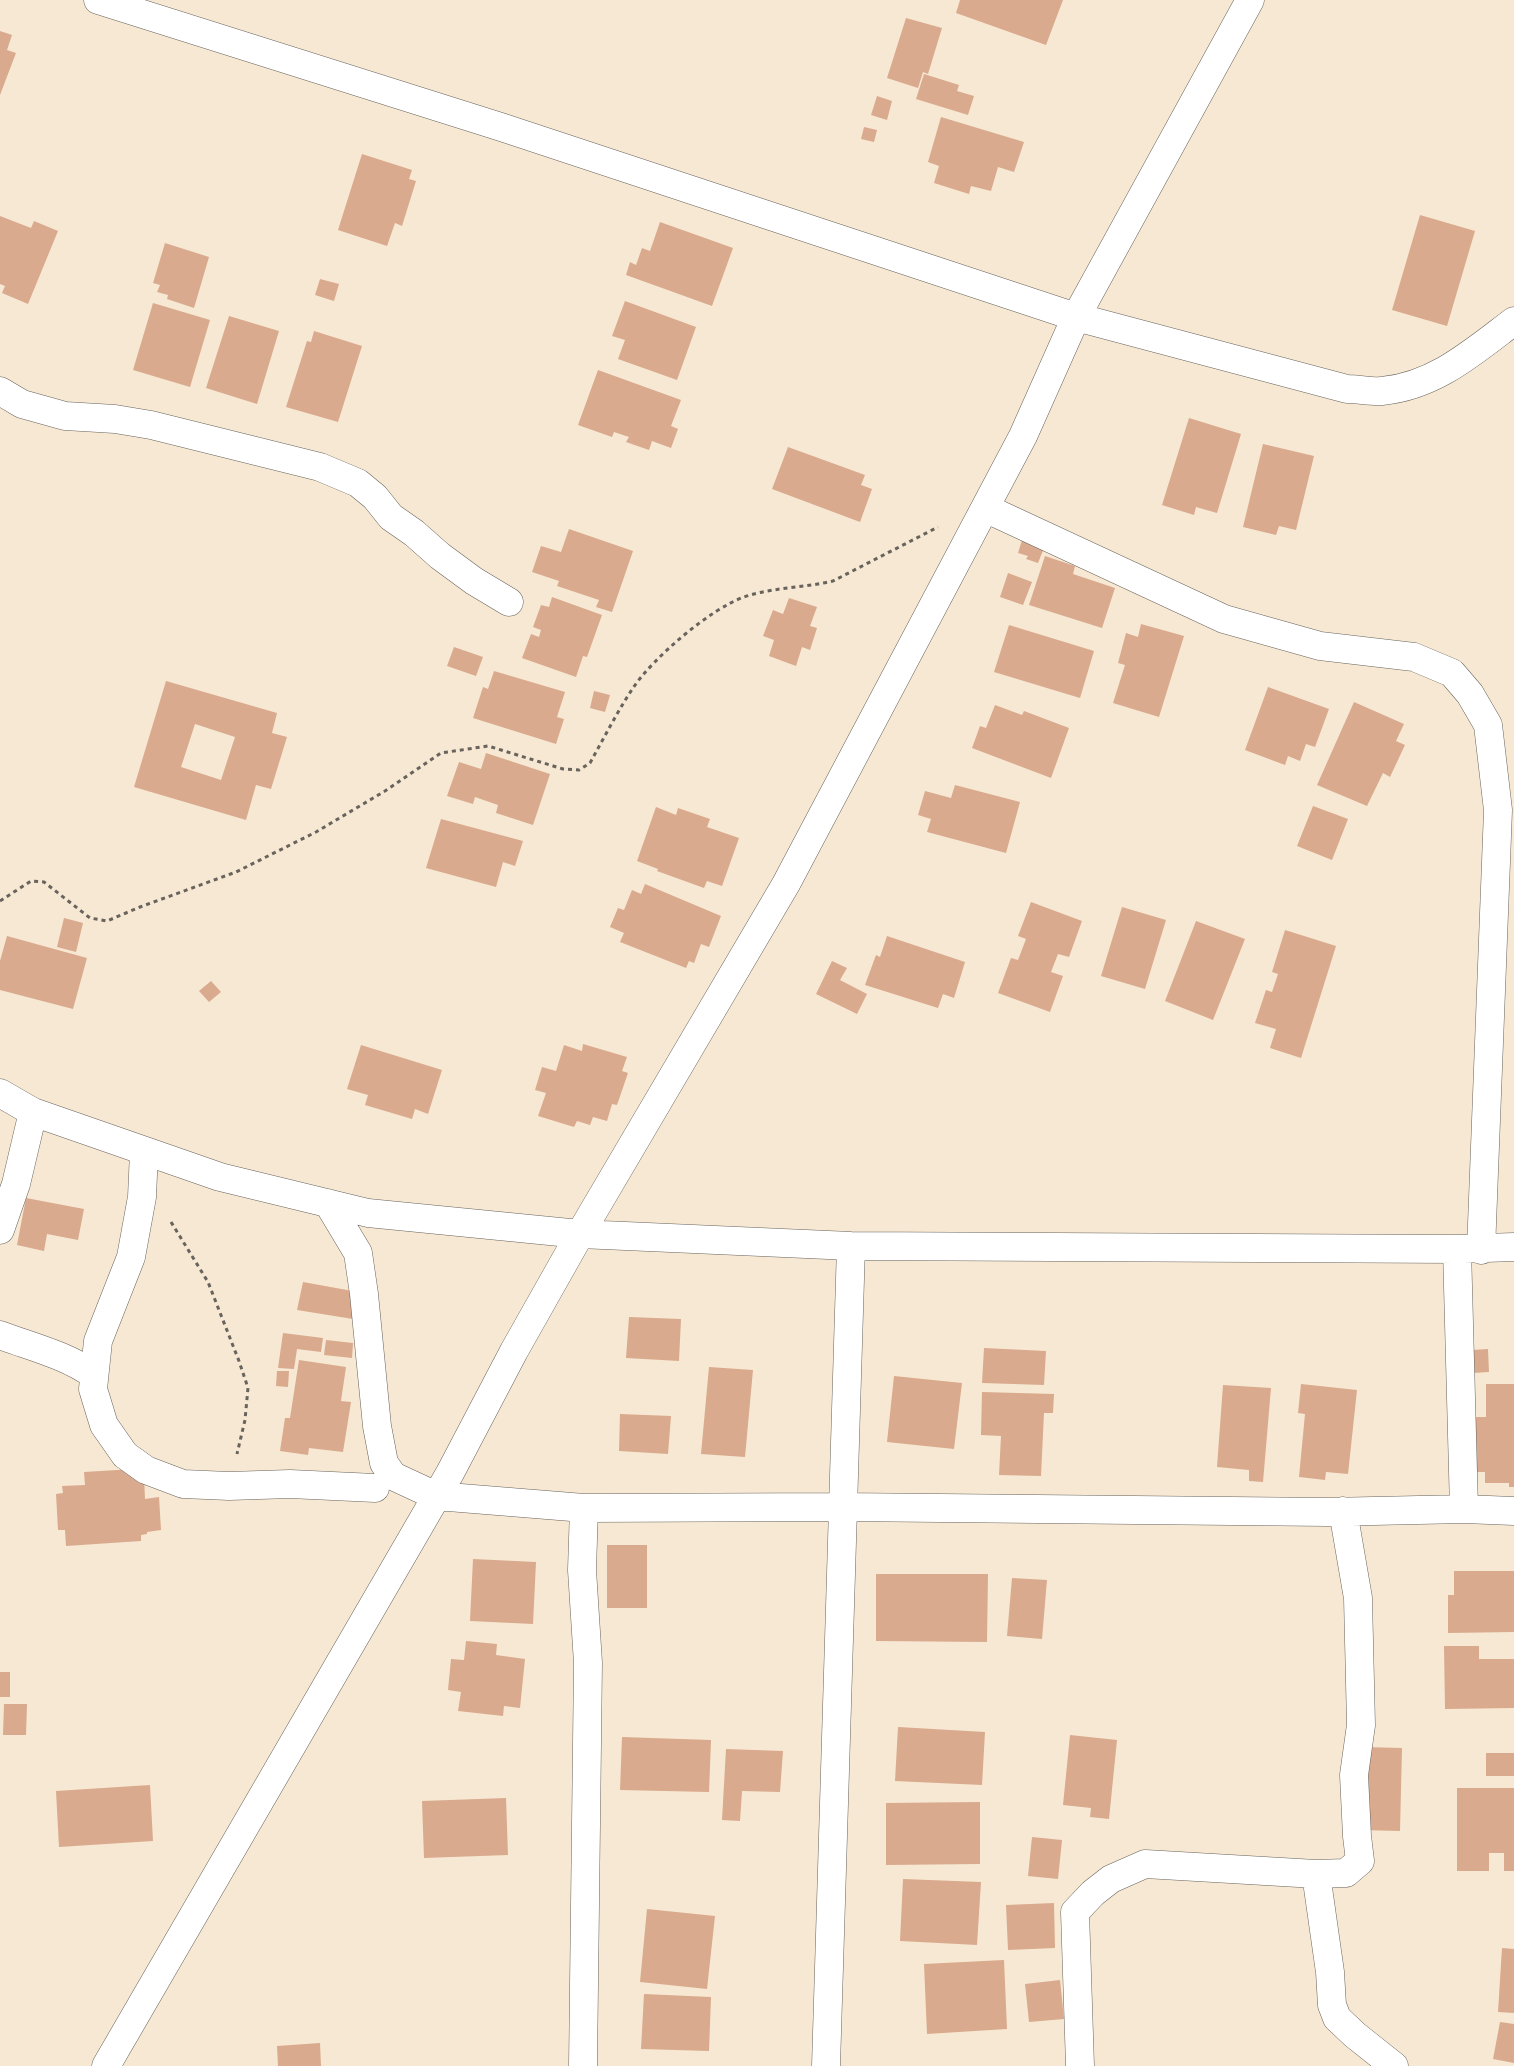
<!DOCTYPE html>
<style>
body{margin:0}
canvas{display:block;background:#f6e8d2}
</style>
<canvas width="1514" height="2066"></canvas>
<script>
const g = document.querySelector('canvas').getContext('2d');
g.lineJoin = 'round';
function fillPath(path, color) { g.fillStyle = color; g.fill(path, 'evenodd'); }
function strokePath(path, color, width, dash) { g.strokeStyle = color; g.lineWidth = width; g.lineCap = dash ? 'butt' : 'round'; g.setLineDash(dash || []); g.stroke(path); }
fillPath(new Path2D(`
 M 960,0 L 1063,0 L 1046,45 L 956,13 Z
 M 906,18 L 942,28 L 928,74 L 923,72 L 918,88 L 887,78 Z
 M 0,31 L 12,35 L 7,50 L 16,53 L 0,95 Z
 M 924,74 L 959,85 L 957,91 L 974,96 L 968,115 L 916,99 Z
 M 877,96 L 892,101 L 887,120 L 871,115 Z
 M 941,117 L 1024,142 L 1014,172 L 998,167 L 991,191 L 971,186 L 969,194 L 934,183 L 939,166 L 928,162 Z
 M 864,127 L 877,130 L 874,142 L 861,139 Z
 M 362,154 L 412,170 L 409,179 L 416,181 L 402,226 L 395,223 L 387,246 L 338,230 Z
 M 1420,215 L 1475,231 L 1447,326 L 1392,310 Z
 M 0,216 L 31,228 L 34,221 L 58,231 L 28,304 L 2,293 L 5,286 L 0,284 Z
 M 660,222 L 733,248 L 712,306 L 626,275 L 630,262 L 636,265 L 642,248 L 650,251 Z
 M 165,243 L 209,257 L 194,308 L 167,299 L 168,295 L 157,292 L 160,285 L 153,283 Z
 M 320,279 L 339,284 L 334,301 L 315,295 Z
 M 625,301 L 696,327 L 677,380 L 618,359 L 625,340 L 612,336 Z
 M 153,303 L 210,320 L 190,387 L 133,370 Z
 M 229,316 L 279,331 L 257,404 L 206,388 Z
 M 314,331 L 362,346 L 338,422 L 286,407 L 307,341 L 311,342 Z
 M 598,370 L 681,400 L 671,426 L 678,429 L 671,448 L 652,441 L 649,450 L 626,442 L 629,437 L 614,432 L 612,437 L 578,425 Z
 M 1189,418 L 1241,434 L 1217,513 L 1196,507 L 1194,515 L 1162,505 Z
 M 1263,444 L 1314,456 L 1296,530 L 1279,526 L 1276,535 L 1243,527 Z
 M 788,447 L 865,475 L 861,485 L 872,489 L 860,522 L 772,489 Z
 M 569,529 L 633,551 L 612,612 L 596,607 L 599,600 L 557,586 L 559,581 L 532,572 L 541,546 L 561,552 Z
 M 1022,540 L 1044,548 L 1038,563 L 1026,559 L 1028,556 L 1018,553 Z
 M 1045,556 L 1075,566 L 1073,574 L 1115,588 L 1102,628 L 1029,605 Z
 M 1008,573 L 1032,582 L 1023,605 L 1000,597 Z
 M 552,597 L 602,615 L 587,657 L 583,656 L 576,677 L 522,658 L 531,634 L 539,637 L 541,630 L 533,627 L 541,605 L 549,607 Z
 M 789,598 L 817,607 L 810,626 L 817,628 L 810,650 L 802,647 L 796,666 L 769,656 L 774,640 L 763,636 L 773,610 L 783,614 Z
 M 1141,624 L 1184,636 L 1159,717 L 1113,703 L 1125,665 L 1118,663 L 1126,633 L 1138,637 Z
 M 1009,625 L 1094,651 L 1080,698 L 994,672 Z
 M 454,647 L 483,657 L 476,676 L 447,666 Z
 M 494,671 L 565,692 L 557,717 L 564,719 L 556,744 L 473,718 L 483,687 L 488,689 Z
 M 166,681 L 277,713 L 272,733 L 287,737 L 271,789 L 256,785 L 246,820 L 134,787 ZM 195,724 L 235,737 L 221,780 L 181,767 Z
 M 1268,687 L 1329,709 L 1315,747 L 1306,744 L 1300,761 L 1288,756 L 1285,765 L 1245,750 Z
 M 594,691 L 610,695 L 605,712 L 590,708 Z
 M 1354,702 L 1404,724 L 1396,741 L 1405,745 L 1390,777 L 1383,773 L 1367,806 L 1317,785 Z
 M 995,705 L 1022,715 L 1024,711 L 1069,728 L 1051,778 L 972,748 L 980,726 L 986,728 Z
 M 486,753 L 550,774 L 533,825 L 496,813 L 498,805 L 475,797 L 473,804 L 447,796 L 459,762 L 481,769 Z
 M 955,785 L 1020,802 L 1006,853 L 927,832 L 931,819 L 918,815 L 925,791 L 951,798 Z
 M 1313,806 L 1348,819 L 1332,860 L 1297,846 Z
 M 656,807 L 676,815 L 678,808 L 710,819 L 707,827 L 739,838 L 722,886 L 707,881 L 704,888 L 657,871 L 658,869 L 637,861 Z
 M 441,819 L 523,841 L 515,866 L 503,862 L 496,887 L 426,868 Z
 M 645,884 L 721,916 L 709,947 L 701,944 L 694,963 L 689,961 L 686,968 L 620,942 L 624,933 L 610,927 L 618,908 L 624,910 L 632,890 L 641,894 Z
 M 1031,902 L 1082,921 L 1069,957 L 1058,954 L 1051,972 L 1063,976 L 1050,1012 L 998,993 L 1011,958 L 1018,960 L 1026,939 L 1018,936 Z
 M 1122,907 L 1166,920 L 1145,989 L 1101,976 Z
 M 64,918 L 83,923 L 76,952 L 57,947 Z
 M 1196,921 L 1245,939 L 1213,1020 L 1165,1001 Z
 M 1285,930 L 1336,946 L 1301,1058 L 1270,1048 L 1276,1029 L 1255,1023 L 1266,990 L 1272,992 L 1278,974 L 1272,972 Z
 M 7,936 L 87,958 L 73,1009 L 0,990 L 0,961 Z
 M 887,936 L 965,962 L 954,998 L 943,994 L 938,1008 L 865,985 L 876,955 L 880,957 Z
 M 832,961 L 847,968 L 840,980 L 867,994 L 857,1014 L 816,994 Z
 M 211,981 L 221,992 L 209,1002 L 199,991 Z
 M 583,1044 L 627,1057 L 622,1071 L 628,1073 L 617,1105 L 612,1104 L 607,1121 L 593,1117 L 590,1125 L 577,1121 L 574,1127 L 538,1116 L 546,1093 L 535,1090 L 542,1067 L 556,1071 L 564,1045 L 582,1051 Z
 M 361,1045 L 442,1070 L 428,1114 L 415,1109 L 412,1119 L 365,1105 L 368,1095 L 347,1089 Z
 M 26,1198 L 84,1209 L 78,1240 L 47,1234 L 44,1251 L 17,1245 Z
 M 303,1282 L 358,1292 L 353,1319 L 297,1310 Z
 M 629,1317 L 681,1319 L 679,1361 L 626,1358 Z
 M 283,1333 L 323,1338 L 321,1352 L 297,1349 L 294,1369 L 278,1368 Z
 M 326,1340 L 353,1343 L 352,1358 L 324,1355 Z
 M 984,1348 L 1046,1351 L 1044,1385 L 982,1383 Z
 M 1488,1349 L 1489,1372 L 1473,1373 L 1472,1350 Z
 M 299,1360 L 346,1367 L 341,1401 L 351,1402 L 343,1452 L 309,1448 L 308,1455 L 280,1451 L 285,1418 L 290,1418 Z
 M 709,1367 L 753,1370 L 745,1457 L 701,1454 Z
 M 277,1371 L 289,1371 L 288,1387 L 276,1386 Z
 M 894,1376 L 962,1383 L 954,1449 L 887,1442 Z
 M 1301,1384 L 1357,1390 L 1348,1474 L 1326,1472 L 1325,1480 L 1299,1477 L 1305,1414 L 1298,1413 Z
 M 1486,1384 L 1514,1384 L 1514,1487 L 1509,1487 L 1509,1483 L 1485,1483 L 1485,1472 L 1474,1472 L 1475,1417 L 1486,1417 Z
 M 1223,1385 L 1271,1388 L 1263,1482 L 1249,1481 L 1249,1470 L 1217,1467 Z
 M 982,1392 L 1054,1394 L 1053,1413 L 1044,1413 L 1041,1476 L 999,1475 L 1001,1436 L 981,1435 Z
 M 620,1414 L 671,1416 L 668,1454 L 619,1451 Z
 M 134,1469 L 144,1476 L 145,1499 L 159,1497 L 161,1530 L 147,1532 L 147,1534 L 141,1535 L 141,1541 L 66,1546 L 65,1530 L 58,1530 L 56,1494 L 63,1493 L 62,1486 L 85,1485 L 84,1472 Z
 M 607,1545 L 647,1545 L 647,1608 L 607,1608 Z
 M 473,1559 L 536,1562 L 533,1624 L 470,1621 Z
 M 1454,1571 L 1514,1571 L 1514,1632 L 1448,1633 L 1448,1595 L 1454,1595 Z
 M 876,1574 L 988,1574 L 987,1642 L 876,1641 Z
 M 1012,1578 L 1047,1580 L 1042,1639 L 1007,1636 Z
 M 466,1641 L 497,1644 L 496,1655 L 525,1659 L 520,1708 L 504,1706 L 503,1716 L 458,1711 L 461,1692 L 448,1690 L 451,1659 L 464,1660 Z
 M 1444,1646 L 1479,1646 L 1479,1659 L 1514,1659 L 1514,1708 L 1445,1709 Z
 M 0,1672 L 10,1672 L 10,1697 L 0,1697 Z
 M 4,1704 L 27,1704 L 26,1735 L 3,1735 Z
 M 898,1727 L 985,1732 L 982,1785 L 895,1781 Z
 M 1070,1735 L 1117,1740 L 1109,1819 L 1090,1817 L 1091,1808 L 1063,1805 Z
 M 622,1737 L 711,1740 L 709,1792 L 620,1790 Z
 M 1363,1747 L 1402,1748 L 1400,1831 L 1361,1830 Z
 M 726,1749 L 783,1751 L 780,1792 L 742,1791 L 740,1821 L 722,1820 Z
 M 1486,1753 L 1514,1753 L 1514,1776 L 1486,1776 Z
 M 150,1785 L 153,1841 L 59,1847 L 56,1791 Z
 M 1457,1788 L 1514,1788 L 1514,1871 L 1504,1871 L 1504,1853 L 1489,1853 L 1489,1871 L 1457,1871 Z
 M 506,1798 L 508,1855 L 424,1858 L 422,1801 Z
 M 980,1802 L 980,1864 L 886,1865 L 886,1803 Z
 M 1032,1837 L 1062,1840 L 1058,1879 L 1028,1876 Z
 M 903,1879 L 981,1882 L 977,1945 L 900,1941 Z
 M 1054,1903 L 1055,1948 L 1008,1950 L 1006,1905 Z
 M 647,1909 L 715,1916 L 707,1989 L 640,1982 Z
 M 1502,1948 L 1514,1949 L 1514,2013 L 1498,2012 Z
 M 1004,1960 L 1007,2029 L 927,2034 L 924,1964 Z
 M 1060,1980 L 1064,2019 L 1029,2022 L 1025,1984 Z
 M 644,1994 L 711,1997 L 709,2051 L 641,2049 Z
 M 1500,2022 L 1514,2024 L 1514,2063 L 1493,2059 Z
 M 320,2043 L 321,2066 L 278,2066 L 277,2046 Z`), '#daaa8e');
const minor = new Path2D(`
 M 98,0 L 501,127 L 1076,317 L 1347,389 C 1359,389 1371,392 1382,391 C 1435,386 1473,352 1514,321
 M 0,391 L 22,404 L 65,416 L 115,419 L 151,425 L 320,467 L 358,483 L 375,497 L 391,517 L 414,533 L 440,556 L 474,581 L 509,602
 M 985,508 L 1224,619 L 1320,646 L 1414,657 L 1452,673 L 1470,694 L 1488,725 L 1498,810 L 1481,1250
 M 0,1093 L 33,1112 L 220,1177 L 368,1213 L 580,1234 L 851,1246 L 1457,1249 L 1514,1247
 M 144,1152 L 142,1197 L 131,1257 L 98,1341 L 93,1389 L 104,1425 L 125,1455 L 146,1470 L 183,1484 L 229,1486 L 290,1484 L 375,1488
 M 328,1203 L 358,1253 L 364,1294 L 377,1426 L 384,1463 L 393,1476 L 436,1496 L 584,1508 L 843,1507 L 1328,1512 L 1464,1509 L 1514,1511
 M 0,1230 L 16,1184 L 33,1112
 M 1457,1249 L 1464,1509
 M 0,1335 C 32,1347 66,1355 94,1375
 M 1316,1874 L 1330,1972 L 1332,2005 L 1337,2018 L 1355,2035 L 1394,2066
 M 106,2066 L 450,1473 L 514,1351 L 580,1234 L 786,884 L 1023,436 L 1076,317 L 1250,0
 M 583,2066 L 588,1663 L 582,1570 L 584,1508
 M 826,2066 L 851,1246
 M 1080,2066 L 1075,1912 L 1093,1893 L 1111,1879 L 1145,1864 L 1316,1874 L 1346,1873 L 1360,1861 L 1357,1836 L 1354,1775 L 1361,1725 L 1358,1598 L 1343,1511`);
strokePath(minor, '#68635c', 29);
strokePath(new Path2D(`
 M 0,901 L 31,881 L 44,882 L 90,918 L 107,921 L 140,907 L 236,872 L 316,832 L 385,791 L 441,753 L 488,746 L 563,769 L 579,770 L 590,763 C 604,738 617,712 633,688 C 653,658 710,609 744,597 C 773,587 804,588 833,581 L 938,527
 M 171,1222 L 208,1282 L 239,1361 L 248,1388 L 245,1420 L 237,1454`), '#68635c', 3, [4, 4]);
strokePath(minor, '#fff', 28);
</script>
